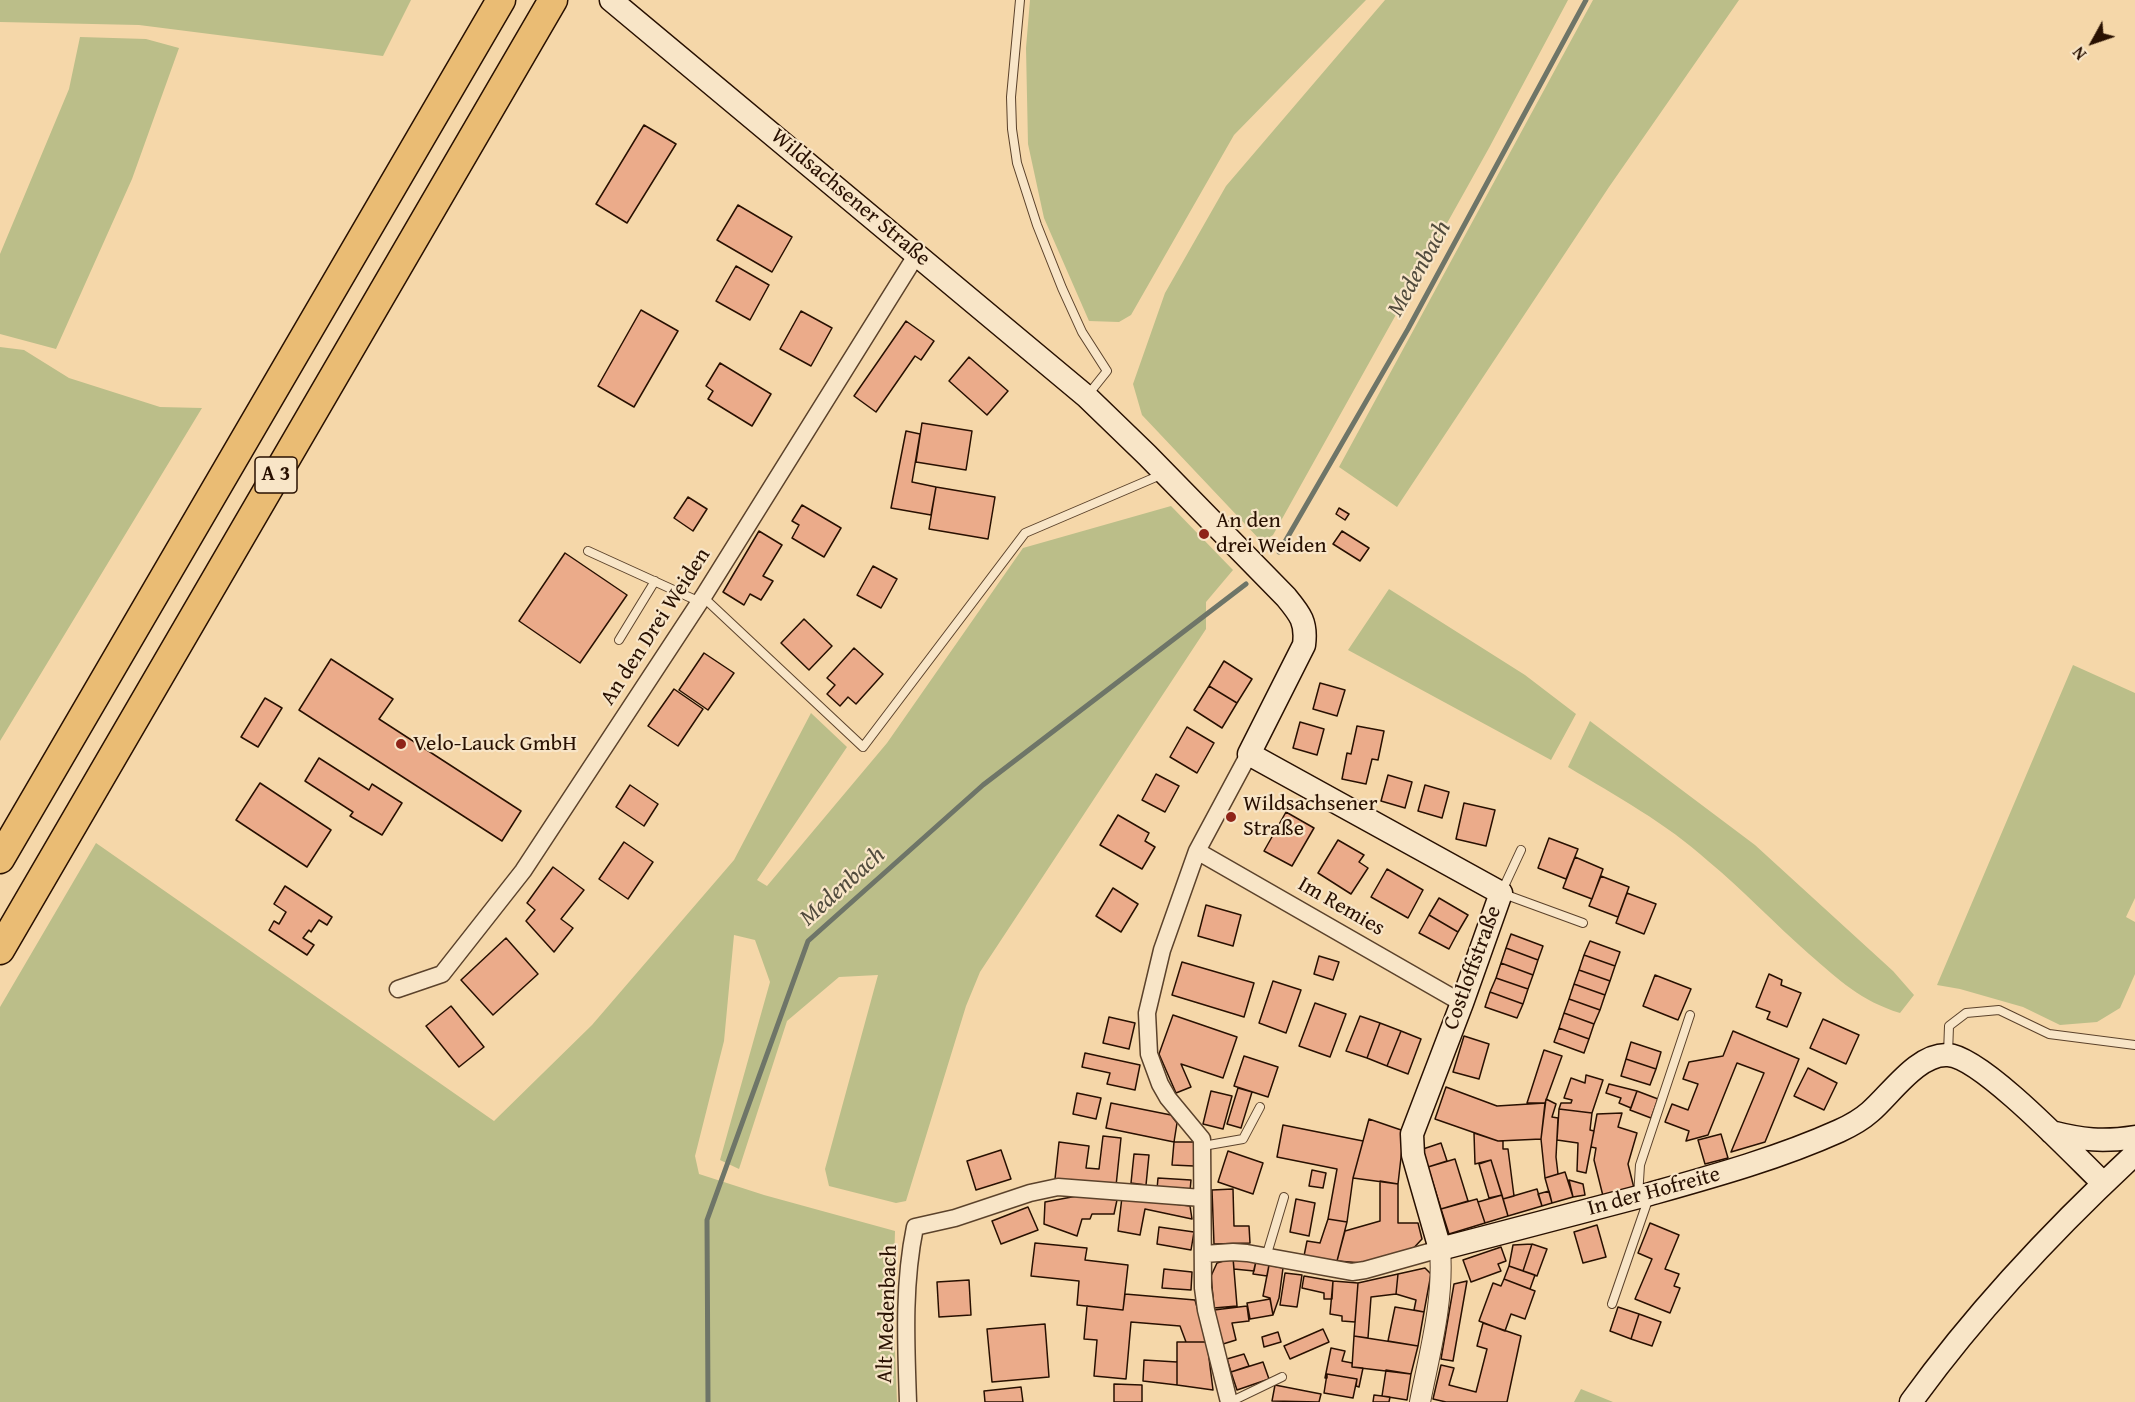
<!DOCTYPE html>
<meta charset="utf-8">
<style>
body{margin:0}
#map{position:relative;width:2135px;height:1402px;overflow:hidden;background:#f5d7a9;font-family:"Gentium Book Plus",serif}
canvas{display:block}
.north{position:absolute;left:2063px;top:12px;width:60px;height:60px;-webkit-text-stroke:4px #f8e5c7;paint-order:stroke;rotate:230deg;font-size:16px;font-weight:700;line-height:24px;text-align:center;color:#281001}
.north::after{content:'';display:block;margin:auto;width:21px;height:27px;background:#281001;clip-path:polygon(50% 0,100% 100%,50% 72%,0 100%)}
</style>
<div id="map">
<canvas width="2135" height="1402"></canvas>
<div class="north">N</div>
</div>
<script>
const g = document.querySelector('canvas').getContext('2d');
g.lineJoin = 'round';
function fillPath(path, color) { g.fillStyle = color; g.fill(path, 'evenodd'); }
function strokePath(path, color, width, dash) { g.strokeStyle = color; g.lineWidth = width; g.lineCap = dash ? 'butt' : 'round'; g.setLineDash(dash || []); g.stroke(path); }
function drawText(font, color, halo, rows, align = 'center') {
  g.font = font + ' "Gentium Book Plus",serif'; g.lineWidth = 4.5; g.setLineDash([]); g.textBaseline = 'middle'; g.strokeStyle = halo; g.fillStyle = color; for (const [text, x, y, turn = 0] of rows) {
    g.save(); g.translate(x, y); g.rotate((+turn || 0) * Math.PI / 180); g.textAlign = isNaN(turn) ? turn : align; if (halo) g.strokeText(text, 0, 0); g.fillText(text, 0, 0); g.restore();
  }
}
fillPath(new Path2D(`
 M 0,0 L 411,0 L 383,56 L 139,25 L 0,22 Z
 M 1030,0 L 1366,0 L 1234,135 L 1131,315 L 1119,322 L 1089,321 L 1044,218 L 1028,144 L 1026,48 Z
 M 1385,0 L 1568,0 L 1489,148 L 1273,535 L 1262,542 L 1142,415 L 1133,384 L 1165,293 L 1226,186 Z
 M 1593,0 L 1739,0 L 1609,187 L 1397,507 L 1339,467 Z
 M 80,37 L 146,39 L 179,48 L 132,179 L 56,349 L 0,334 L 0,254 L 69,89 Z
 M 0,347 L 24,350 L 69,378 L 160,407 L 202,408 L 0,741 Z
 M 1171,506 L 1233,570 L 1206,602 L 1206,629 L 980,972 L 966,1006 L 906,1201 L 896,1203 L 829,1186 L 825,1169 L 878,975 L 839,977 L 787,1021 L 739,1169 L 720,1160 L 770,982 L 755,940 L 734,935 L 724,1041 L 695,1156 L 699,1174 L 764,1195 L 895,1231 L 893,1301 L 897,1402 L 0,1402 L 0,1007 L 96,843 L 494,1121 L 592,1025 L 734,860 L 811,713 L 847,747 L 757,880 L 767,886 L 887,743 L 1023,548 Z
 M 1389,589 L 1525,675 L 1576,714 L 1551,760 L 1348,650 Z
 M 2073,665 L 2135,693 L 2135,898 L 2126,917 L 2135,922 L 2135,974 L 2120,1008 L 2097,1022 L 2060,1025 L 2023,1007 L 1960,989 L 1937,985 Z
 M 1590,721 L 1755,845 L 1893,971 L 1914,995 L 1900,1013 C 1861,1001 1839,980 1809,954 C 1775,924 1743,890 1708,861 C 1666,823 1616,796 1568,767 Z
 M 1581,1389 L 1613,1402 L 1574,1402 Z`), '#bbbe89');
strokePath(new Path2D(`
 M 1279,552 L 1408,329 L 1586,0
 M 708,1402 L 707,1220 L 808,941 L 983,785 L 1246,584`), '#6e7568', 5);
const building = new Path2D(`
 M 644,125 L 676,144 L 627,223 L 596,204 Z
 M 738,205 L 792,237 L 772,272 L 717,240 Z
 M 736,266 L 769,285 L 750,320 L 716,301 Z
 M 641,310 L 678,331 L 634,407 L 598,386 Z
 M 801,311 L 832,328 L 811,366 L 780,349 Z
 M 906,321 L 934,341 L 921,360 L 915,356 L 876,412 L 854,396 Z
 M 969,357 L 1008,391 L 987,415 L 949,381 Z
 M 720,363 L 771,394 L 752,426 L 708,399 L 713,391 L 706,386 Z
 M 922,423 L 972,431 L 966,470 L 916,462 Z
 M 906,431 L 920,434 L 912,482 L 936,487 L 931,515 L 891,508 Z
 M 936,487 L 995,497 L 988,539 L 929,529 Z
 M 688,497 L 707,509 L 693,531 L 674,518 Z
 M 802,505 L 841,528 L 824,557 L 792,538 L 799,525 L 792,521 Z
 M 1339,508 L 1349,514 L 1345,520 L 1336,514 Z
 M 759,531 L 782,545 L 763,576 L 773,581 L 761,600 L 750,594 L 744,605 L 723,592 Z
 M 1342,531 L 1369,548 L 1360,561 L 1333,544 Z
 M 565,553 L 627,595 L 580,663 L 519,621 Z
 M 873,566 L 897,579 L 881,608 L 857,595 Z
 M 804,619 L 832,646 L 809,670 L 781,643 Z
 M 854,648 L 883,674 L 856,704 L 848,697 L 840,706 L 827,694 L 835,685 L 827,678 Z
 M 704,653 L 734,673 L 708,710 L 679,690 Z
 M 331,659 L 393,699 L 379,719 L 521,811 L 502,841 L 299,710 Z
 M 1224,661 L 1252,679 L 1237,703 L 1209,686 Z
 M 1320,683 L 1345,690 L 1337,716 L 1313,709 Z
 M 1209,686 L 1237,703 L 1222,728 L 1194,710 Z
 M 674,689 L 703,709 L 678,746 L 648,726 Z
 M 265,698 L 282,708 L 258,747 L 241,737 Z
 M 1300,722 L 1324,729 L 1317,755 L 1293,748 Z
 M 1357,726 L 1384,731 L 1378,760 L 1372,759 L 1366,784 L 1342,779 L 1347,753 L 1351,754 Z
 M 1187,727 L 1214,743 L 1197,773 L 1170,757 Z
 M 319,758 L 369,790 L 372,784 L 402,803 L 382,835 L 350,816 L 353,812 L 305,781 Z
 M 1156,774 L 1179,786 L 1165,812 L 1142,800 Z
 M 1388,775 L 1412,782 L 1405,808 L 1381,801 Z
 M 260,783 L 331,830 L 307,867 L 236,820 Z
 M 630,785 L 658,804 L 644,826 L 616,807 Z
 M 1425,785 L 1449,792 L 1442,818 L 1418,811 Z
 M 1464,803 L 1495,810 L 1486,846 L 1456,839 Z
 M 1286,812 L 1314,828 L 1292,866 L 1264,851 Z
 M 1118,815 L 1149,833 L 1145,841 L 1155,847 L 1142,869 L 1100,845 Z
 M 1549,838 L 1578,849 L 1566,879 L 1538,868 Z
 M 1338,840 L 1364,855 L 1359,862 L 1368,868 L 1351,894 L 1318,873 Z
 M 624,842 L 653,862 L 628,899 L 599,879 Z
 M 1575,857 L 1603,869 L 1592,899 L 1563,888 Z
 M 553,867 L 584,890 L 561,919 L 573,928 L 554,952 L 526,921 L 535,910 L 527,903 Z
 M 1387,869 L 1423,890 L 1408,918 L 1371,897 Z
 M 1601,876 L 1629,887 L 1618,917 L 1589,906 Z
 M 285,886 L 332,917 L 327,925 L 319,920 L 311,932 L 309,930 L 303,938 L 314,945 L 307,955 L 269,930 L 274,921 L 279,924 L 286,912 L 274,904 Z
 M 1113,888 L 1138,904 L 1121,932 L 1096,916 Z
 M 1627,893 L 1656,904 L 1644,934 L 1616,923 Z
 M 1439,898 L 1468,915 L 1458,932 L 1429,915 Z
 M 1206,905 L 1241,915 L 1233,946 L 1198,936 Z
 M 1429,915 L 1458,932 L 1449,949 L 1419,933 Z
 M 1511,934 L 1543,946 L 1538,960 L 1506,948 Z
 M 506,938 L 538,974 L 493,1015 L 461,980 Z
 M 1590,941 L 1620,952 L 1615,966 L 1584,955 Z
 M 1506,948 L 1538,960 L 1533,975 L 1501,963 Z
 M 1584,955 L 1615,966 L 1610,981 L 1579,970 Z
 M 1319,956 L 1339,962 L 1333,980 L 1314,974 Z
 M 1182,962 L 1254,983 L 1244,1017 L 1172,995 Z
 M 1501,963 L 1533,975 L 1528,989 L 1496,978 Z
 M 1579,970 L 1610,981 L 1605,995 L 1574,984 Z
 M 1769,974 L 1782,980 L 1781,985 L 1801,993 L 1787,1027 L 1767,1019 L 1770,1012 L 1756,1007 Z
 M 1655,975 L 1691,989 L 1678,1020 L 1643,1006 Z
 M 1496,978 L 1528,989 L 1523,1004 L 1490,992 Z
 M 1273,981 L 1301,990 L 1286,1033 L 1259,1023 Z
 M 1574,984 L 1605,995 L 1600,1010 L 1569,999 Z
 M 1490,992 L 1523,1004 L 1517,1018 L 1485,1007 Z
 M 1569,999 L 1600,1010 L 1594,1024 L 1564,1013 Z
 M 1315,1003 L 1346,1014 L 1330,1057 L 1299,1046 Z
 M 451,1006 L 484,1047 L 459,1067 L 426,1026 Z
 M 1564,1013 L 1594,1024 L 1589,1039 L 1559,1028 Z
 M 1173,1015 L 1237,1037 L 1223,1078 L 1181,1064 L 1191,1087 L 1176,1093 L 1159,1054 Z
 M 1360,1016 L 1380,1023 L 1367,1058 L 1346,1051 Z
 M 1109,1017 L 1135,1023 L 1129,1049 L 1103,1043 Z
 M 1823,1019 L 1859,1035 L 1846,1064 L 1810,1048 Z
 M 1380,1023 L 1401,1031 L 1387,1066 L 1367,1058 Z
 M 1559,1028 L 1589,1039 L 1584,1053 L 1554,1042 Z
 M 1401,1031 L 1421,1039 L 1408,1074 L 1387,1066 Z
 M 1733,1031 L 1799,1059 L 1765,1142 L 1731,1152 L 1764,1073 L 1737,1063 L 1708,1135 L 1686,1141 L 1689,1131 L 1665,1122 L 1672,1104 L 1688,1110 L 1698,1084 L 1683,1079 L 1689,1062 L 1723,1056 Z
 M 1464,1036 L 1489,1044 L 1479,1079 L 1453,1072 Z
 M 1631,1042 L 1661,1052 L 1656,1069 L 1626,1059 Z
 M 1544,1050 L 1562,1056 L 1545,1103 L 1527,1103 Z
 M 1085,1053 L 1140,1065 L 1135,1090 L 1107,1084 L 1110,1073 L 1082,1067 Z
 M 1244,1056 L 1278,1067 L 1268,1097 L 1234,1086 Z
 M 1626,1059 L 1656,1069 L 1650,1085 L 1621,1076 Z
 M 1808,1068 L 1837,1083 L 1824,1110 L 1794,1096 Z
 M 1586,1075 L 1603,1080 L 1592,1113 L 1559,1109 L 1561,1103 L 1571,1103 L 1572,1100 L 1564,1098 L 1571,1078 L 1585,1083 Z
 M 1609,1084 L 1637,1091 L 1631,1108 L 1619,1103 L 1621,1098 L 1606,1093 Z
 M 1446,1087 L 1497,1106 L 1545,1103 L 1541,1139 L 1498,1141 L 1435,1119 Z
 M 1238,1088 L 1252,1092 L 1241,1128 L 1227,1124 Z
 M 1211,1091 L 1232,1096 L 1223,1129 L 1203,1124 Z
 M 1637,1091 L 1658,1099 L 1651,1118 L 1630,1110 Z
 M 1077,1093 L 1101,1098 L 1096,1119 L 1073,1114 Z
 M 1546,1099 L 1556,1104 L 1552,1117 L 1558,1118 L 1556,1157 L 1558,1174 L 1545,1178 L 1541,1139 Z
 M 1111,1103 L 1171,1115 L 1177,1123 L 1174,1142 L 1106,1128 Z
 M 1559,1109 L 1592,1113 L 1590,1130 L 1594,1131 L 1586,1173 L 1577,1171 L 1578,1143 L 1557,1140 Z
 M 1622,1113 L 1618,1127 L 1637,1133 L 1628,1164 L 1634,1188 L 1603,1196 L 1594,1160 L 1596,1148 L 1591,1147 L 1597,1114 Z
 M 1369,1119 L 1404,1131 L 1398,1184 L 1353,1178 Z
 M 1283,1125 L 1363,1141 L 1353,1178 L 1347,1222 L 1328,1219 L 1337,1169 L 1277,1157 Z
 M 1474,1133 L 1498,1141 L 1503,1141 L 1503,1149 L 1508,1149 L 1514,1196 L 1503,1199 L 1491,1160 L 1475,1164 Z
 M 1721,1134 L 1728,1158 L 1705,1164 L 1698,1140 Z
 M 1103,1136 L 1121,1138 L 1116,1186 L 1055,1179 L 1059,1142 L 1089,1146 L 1086,1168 L 1099,1169 Z
 M 1174,1142 L 1194,1142 L 1194,1166 L 1172,1165 Z
 M 1441,1143 L 1447,1161 L 1428,1167 L 1423,1149 Z
 M 1001,1150 L 1011,1179 L 976,1190 L 967,1161 Z
 M 1228,1151 L 1263,1163 L 1253,1194 L 1218,1182 Z
 M 1134,1154 L 1149,1155 L 1146,1185 L 1131,1183 Z
 M 1455,1159 L 1468,1201 L 1441,1209 L 1428,1167 Z
 M 1491,1160 L 1502,1195 L 1489,1198 L 1479,1164 Z
 M 1312,1170 L 1326,1173 L 1323,1188 L 1309,1186 Z
 M 1565,1172 L 1573,1197 L 1552,1203 L 1545,1178 Z
 M 1158,1178 L 1191,1180 L 1190,1191 L 1157,1189 Z
 M 1569,1180 L 1583,1184 L 1585,1195 L 1573,1197 Z
 M 1380,1181 L 1398,1184 L 1398,1223 L 1418,1223 L 1422,1239 L 1410,1252 L 1362,1263 L 1337,1261 L 1345,1231 L 1380,1221 Z
 M 1233,1189 L 1234,1226 L 1249,1226 L 1250,1243 L 1214,1244 L 1212,1190 Z
 M 1537,1189 L 1542,1206 L 1508,1216 L 1503,1199 Z
 M 1549,1191 L 1552,1203 L 1542,1206 L 1538,1194 Z
 M 1502,1195 L 1508,1216 L 1485,1223 L 1478,1202 Z
 M 1077,1196 L 1117,1200 L 1114,1214 L 1092,1214 L 1090,1219 L 1082,1219 L 1077,1236 L 1044,1224 L 1045,1202 Z
 M 1122,1197 L 1190,1206 L 1192,1219 L 1145,1209 L 1140,1235 L 1118,1231 Z
 M 1296,1199 L 1315,1203 L 1309,1236 L 1290,1232 Z
 M 1477,1199 L 1485,1223 L 1449,1234 L 1441,1209 Z
 M 1028,1207 L 1038,1230 L 1001,1244 L 992,1221 Z
 M 1328,1219 L 1347,1222 L 1337,1261 L 1304,1256 L 1307,1241 L 1320,1243 Z
 M 1650,1223 L 1679,1235 L 1665,1269 L 1679,1274 L 1674,1286 L 1680,1288 L 1670,1313 L 1635,1299 L 1652,1259 L 1638,1253 Z
 M 1597,1225 L 1606,1257 L 1583,1263 L 1574,1232 Z
 M 1159,1227 L 1194,1232 L 1191,1250 L 1157,1244 Z
 M 1035,1243 L 1087,1248 L 1085,1260 L 1128,1265 L 1123,1310 L 1077,1305 L 1079,1281 L 1031,1276 Z
 M 1532,1244 L 1523,1271 L 1509,1266 L 1513,1245 Z
 M 1532,1244 L 1547,1249 L 1537,1276 L 1523,1271 Z
 M 1501,1247 L 1506,1261 L 1498,1264 L 1501,1271 L 1471,1282 L 1463,1260 Z
 M 1233,1258 L 1256,1261 L 1254,1271 L 1234,1269 Z
 M 1233,1258 L 1237,1306 L 1214,1308 L 1211,1276 L 1217,1263 Z
 M 1256,1261 L 1269,1265 L 1267,1276 L 1253,1274 Z
 M 1269,1265 L 1283,1268 L 1279,1298 L 1273,1315 L 1270,1298 L 1263,1296 Z
 M 1509,1266 L 1535,1275 L 1530,1289 L 1504,1279 Z
 M 1425,1268 L 1431,1274 L 1424,1312 L 1414,1310 L 1416,1300 L 1396,1294 L 1398,1274 Z
 M 1164,1269 L 1192,1272 L 1191,1290 L 1162,1288 Z
 M 1285,1273 L 1302,1275 L 1297,1307 L 1280,1305 Z
 M 1398,1274 L 1396,1294 L 1371,1297 L 1368,1338 L 1354,1336 L 1358,1283 Z
 M 1304,1276 L 1333,1281 L 1332,1299 L 1324,1299 L 1324,1293 L 1302,1288 Z
 M 1504,1279 L 1535,1291 L 1525,1319 L 1511,1314 L 1505,1331 L 1479,1321 L 1493,1283 L 1501,1286 Z
 M 969,1280 L 971,1315 L 939,1317 L 937,1282 Z
 M 1333,1281 L 1358,1283 L 1355,1322 L 1342,1321 L 1342,1316 L 1330,1314 Z
 M 1467,1281 L 1453,1361 L 1441,1359 L 1454,1284 Z
 M 1125,1294 L 1195,1300 L 1207,1342 L 1186,1342 L 1180,1326 L 1131,1322 L 1126,1379 L 1094,1376 L 1097,1340 L 1084,1339 L 1087,1306 L 1123,1310 Z
 M 1270,1299 L 1273,1315 L 1250,1319 L 1247,1303 Z
 M 1247,1306 L 1249,1321 L 1232,1323 L 1236,1340 L 1223,1344 L 1214,1310 Z
 M 1395,1307 L 1424,1312 L 1418,1346 L 1388,1341 Z
 M 1618,1307 L 1639,1314 L 1631,1339 L 1610,1331 Z
 M 1639,1314 L 1661,1322 L 1652,1346 L 1631,1339 Z
 M 1483,1323 L 1521,1336 L 1507,1402 L 1446,1402 L 1433,1399 L 1441,1365 L 1454,1368 L 1449,1385 L 1476,1392 L 1487,1349 L 1477,1346 Z
 M 1045,1324 L 1049,1377 L 992,1382 L 987,1329 Z
 M 1323,1329 L 1329,1342 L 1290,1359 L 1284,1346 Z
 M 1278,1332 L 1281,1342 L 1264,1347 L 1262,1337 Z
 M 1354,1336 L 1418,1346 L 1411,1374 L 1352,1367 Z
 M 1177,1342 L 1207,1342 L 1213,1390 L 1177,1385 Z
 M 1331,1348 L 1345,1351 L 1342,1361 L 1352,1363 L 1352,1367 L 1363,1368 L 1359,1387 L 1356,1386 L 1357,1379 L 1327,1374 L 1327,1378 L 1325,1378 Z
 M 1244,1354 L 1249,1366 L 1231,1372 L 1227,1359 Z
 M 1144,1360 L 1177,1362 L 1177,1385 L 1143,1381 Z
 M 1263,1362 L 1269,1379 L 1237,1390 L 1231,1372 Z
 M 1386,1370 L 1411,1374 L 1407,1400 L 1382,1396 Z
 M 1327,1374 L 1357,1379 L 1353,1398 L 1324,1393 Z
 M 1114,1384 L 1142,1385 L 1142,1402 L 1114,1402 Z
 M 1275,1385 L 1321,1394 L 1319,1402 L 1272,1401 Z
 M 1021,1387 L 1023,1402 L 985,1402 L 984,1391 Z
 M 1374,1395 L 1390,1397 L 1389,1402 L 1373,1402 Z`);
fillPath(building, '#ebab8a');
strokePath(building, '#281001', 1.5);
const service = new Path2D(`
 M 1020,0 L 1011,97 L 1012,129 L 1017,163 L 1037,225 L 1062,288 L 1082,332 L 1107,371 L 1087,396
 M 588,551 L 700,602
 M 703,597 L 863,747 L 1025,533 L 1163,474
 M 619,640 L 655,581
 M 1521,850 L 1501,893 L 1583,923
 M 1948,1054 L 1949,1026 L 1966,1013 L 1999,1010 L 2049,1034 L 2135,1045
 M 1203,1146 L 1243,1139 L 1260,1107
 M 1638,1197 L 1640,1165 L 1690,1015
 M 1266,1257 L 1284,1197
 M 1612,1304 L 1649,1197
 M 1230,1402 L 1282,1377`);
const minor = new Path2D(`
 M 1197,851 L 1462,1003
 M 398,989 L 442,974 L 523,871 L 703,597 L 917,254
 M 1204,1254 L 1233,1252 L 1247,1253 L 1352,1272 L 1365,1270 L 1440,1249
 M 908,1402 C 906,1343 903,1285 915,1227 L 955,1218 L 1030,1193 L 1058,1187 L 1202,1198
 M 1229,1402 L 1206,1310 L 1203,1288 L 1202,1139 L 1168,1098 L 1160,1084 L 1149,1054 L 1147,1013 L 1162,950 L 1197,851 L 1249,754`);
const tertiary = new Path2D(`
 M 1420,1402 C 1430,1351 1444,1301 1440,1249`);
const secondary = new Path2D(`
 M 611,0 L 1087,397 L 1147,455 L 1286,597 C 1300,614 1307,622 1304,645 L 1249,754 L 1501,893 L 1462,1003 L 1412,1134 L 1413,1155 L 1440,1249 C 1510,1231 1580,1213 1650,1194 C 1714,1176 1779,1158 1839,1131 C 1850,1126 1861,1120 1870,1112 C 1891,1094 1918,1053 1948,1055 C 1982,1057 2075,1156 2103,1183
 M 2051,1132 C 2082,1140 2103,1142 2135,1137
 M 1911,1402 C 1976,1312 2054,1229 2135,1154`);
const motorway = new Path2D(`
 M 0,859 L 501,0
 M 0,950 L 553,0`);
strokePath(service, '#5b422b', 10);
strokePath(minor, '#5b422b', 19);
strokePath(tertiary, '#5b422b', 22);
strokePath(secondary, '#281001', 25);
strokePath(motorway, '#281001', 31);
strokePath(service, '#f8e5c7', 8);
strokePath(minor, '#f8e5c7', 16);
strokePath(tertiary, '#f8e5c7', 20);
strokePath(secondary, '#f8e5c7', 22);
strokePath(motorway, '#eabc74', 28);
for (const [x, y, r, color] of [
 [1204,534,6,"#8f2418"],
 [401,744,6,"#8f2418"],
 [1231,817,6,"#8f2418"]
]) { const dot = new Path2D(); dot.arc(x, y, r, 0, 2 * Math.PI); g.fillStyle = color; g.fill(dot); strokePath(dot, '#f8e5c7', 2); }
for (const [x, y, w] of [
 [276,475,42]
]) { const box = new Path2D(); box.roundRect(x - w / 2, y - 18, w, 36, 4.5); g.fillStyle = '#f8e5c7'; g.fill(box); strokePath(box, '#281001', 1.5); }
drawText('bold 21px', '#281001', null, [
 ["A 3",276,475]
]);
drawText('22px', '#281001', '#f8e5c7', [
 ["Wildsachsener Straße",850,198,40],
 ["An den Drei Weiden",656,627,-57],
 ["Im Remies",1341,907,30],
 ["Costloffstraße",1473,968,-70],
 ["In der Hofreite",1654,1192,-15],
 ["Alt Medenbach",888,1314,-88]
]);
drawText('22px', '#281001', '#f8e5c7', [
 ["An den",1216,521],
 ["drei Weiden",1216,546],
 ["Velo-Lauck GmbH",413,744],
 ["Wildsachsener",1243,804],
 ["Straße",1243,829]
], 'left');
drawText('italic 24px', '#514b3d', '#f8e5c7', [
 ["Medenbach",1420,269,-61],
 ["Medenbach",843,887,-42]
]);
</script>
